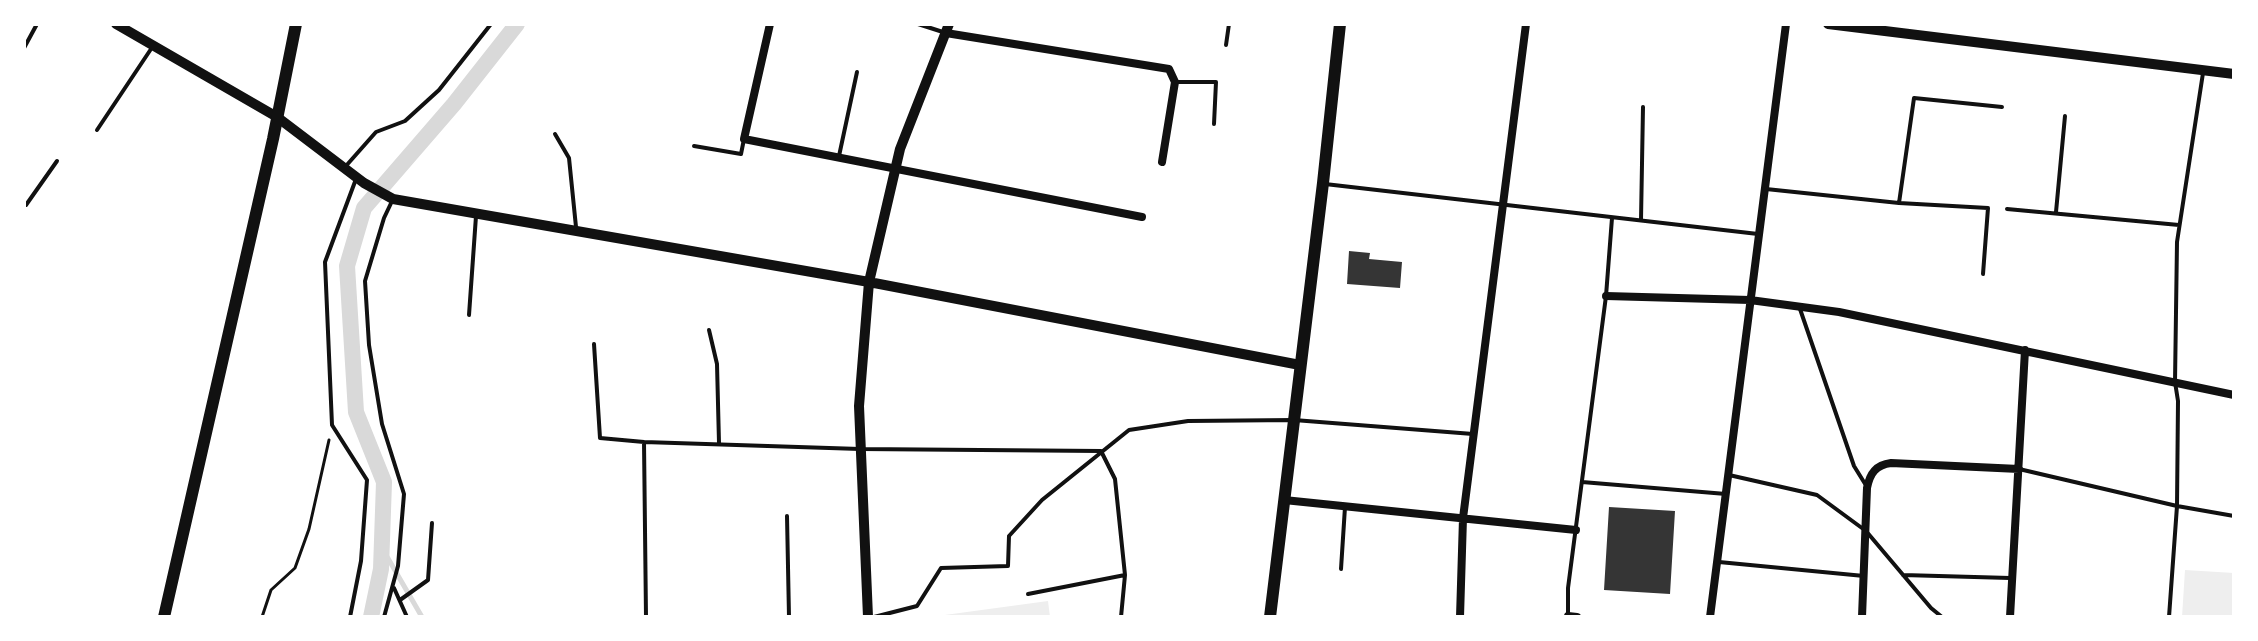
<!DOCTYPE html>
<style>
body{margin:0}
#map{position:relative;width:2258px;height:641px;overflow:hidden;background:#fff;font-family:Lora,serif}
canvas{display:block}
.frame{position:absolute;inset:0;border:26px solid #fff;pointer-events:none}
</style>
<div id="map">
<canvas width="2258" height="641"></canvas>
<div class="frame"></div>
</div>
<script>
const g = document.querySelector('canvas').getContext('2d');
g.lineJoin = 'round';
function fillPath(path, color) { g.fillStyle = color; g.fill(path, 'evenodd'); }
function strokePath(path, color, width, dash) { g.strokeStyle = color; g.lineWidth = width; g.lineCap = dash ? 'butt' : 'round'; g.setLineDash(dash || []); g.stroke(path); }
fillPath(new Path2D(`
 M 2185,570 L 2234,573 L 2234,617 L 2182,617 Z
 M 1048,601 L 1050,617 L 930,617 Z`), '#eee');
strokePath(new Path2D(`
 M 382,548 L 422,617`), '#d9d9d9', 5);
strokePath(new Path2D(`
 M 371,617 L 381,569 L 384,482 L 356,412 L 347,266 L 364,208 L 454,104 L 517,24`), '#d9d9d9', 16);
fillPath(new Path2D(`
 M 1349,251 L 1370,253 L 1369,259 L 1402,262 L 1400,288 L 1347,284 Z
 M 1609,507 L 1675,511 L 1670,594 L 1604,590 Z`), '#353535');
strokePath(new Path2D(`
 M 262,617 L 271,590 L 295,568 L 309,529 L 329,440`), '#111', 3);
strokePath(new Path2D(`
 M 918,24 L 946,33
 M 1226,45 L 1229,24
 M 24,48 L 37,24
 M 1175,82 L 1216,82 L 1214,124
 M 97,130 L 153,46
 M 555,134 L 569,158 L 576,227
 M 694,146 L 741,154 L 744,139
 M 839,156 L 857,72
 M 345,167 L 376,132 L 405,121 L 439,90 L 491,24
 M 1325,184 L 1758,234
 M 1766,189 L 1899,203
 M 24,204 L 26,205 L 57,161
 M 2007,209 L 2179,225
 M 2056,212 L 2065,116
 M 1641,220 L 1643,107
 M 1983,274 L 1988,208 L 1899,203 L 1914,98 L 2002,107
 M 1800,309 L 1854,466 L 1867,487
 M 469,315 L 476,216
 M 709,330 L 717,364 L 719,443
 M 594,344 L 600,438 L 644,442
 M 2019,469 L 2177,506 L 2234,516
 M 1729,475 L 1817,495 L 1866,531 L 1931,608 L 1942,617
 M 1582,482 L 1726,494
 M 787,516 L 789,617
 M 1719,562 L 1864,576
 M 1341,569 L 1345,507
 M 1903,575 L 2010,578
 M 394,588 L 407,617
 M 1028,594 L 1125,575
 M 400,600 L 428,580 L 432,523
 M 1568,615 L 1568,588 L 1606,296 L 1612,218
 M 350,617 L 361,561 L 367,480 L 332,425 L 325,262 L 356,179
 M 384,617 L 398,566 L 404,494 L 382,424 L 369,345 L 365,281 L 384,218 L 393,199
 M 646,617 L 644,442 L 860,449 L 1101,451 L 1115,479 L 1125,575 L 1121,617
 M 874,617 L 917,606 L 941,568 L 1008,566 L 1009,536 L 1042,500 L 1129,430 L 1188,421 L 1294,420 L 1473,434
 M 2169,617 L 2177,506 L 2178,401 L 2175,382 L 2177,242 L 2203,73`), '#111', 4);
strokePath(new Path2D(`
 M 770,24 L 744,139 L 1142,217
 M 946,33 L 1169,69 L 1175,82 L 1162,162
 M 1606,296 L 1750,300 L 1839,312 L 2234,395
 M 1284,500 L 1576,530
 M 1568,616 L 1577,617
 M 1460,617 L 1463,518 L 1526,24
 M 1710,617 L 1786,24
 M 1862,617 L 1867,488 C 1870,473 1876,465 1891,463 L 2019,469
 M 2010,617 L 2025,350`), '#111', 8);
strokePath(new Path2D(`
 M 116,24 L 277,117 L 364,183 L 393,199 L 869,282 L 1300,365
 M 1828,24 L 2234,74
 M 868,617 L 859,406 L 869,282 L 900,149 L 949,24`), '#111', 10);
strokePath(new Path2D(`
 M 164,617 L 273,139 L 296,24`), '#111', 12);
strokePath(new Path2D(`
 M 1270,617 L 1323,183 L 1340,24`), '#111', 12);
</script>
